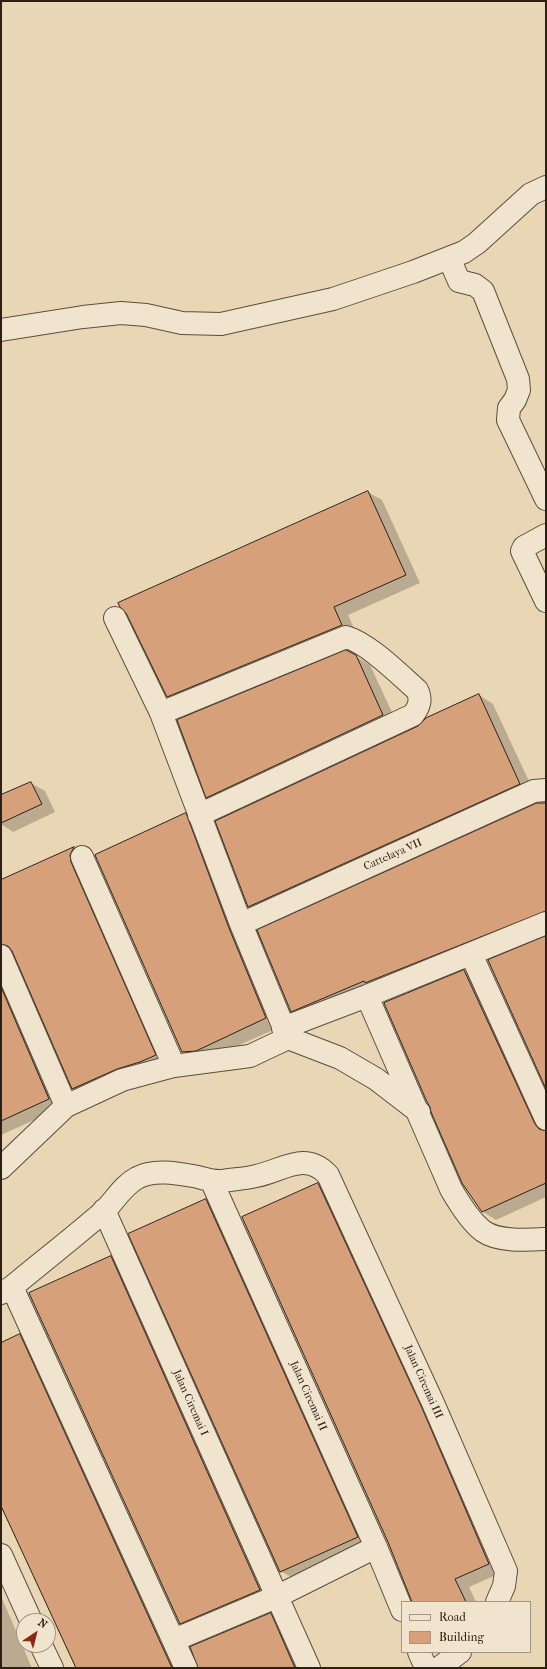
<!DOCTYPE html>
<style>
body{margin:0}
#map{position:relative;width:547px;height:1669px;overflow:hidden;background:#e9d6b4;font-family:"IM FELL French Canon",serif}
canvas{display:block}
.frame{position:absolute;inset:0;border:2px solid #2a2017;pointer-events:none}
.legend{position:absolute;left:401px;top:1601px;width:130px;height:52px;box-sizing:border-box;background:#f1e4ce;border:1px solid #a19685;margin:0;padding:5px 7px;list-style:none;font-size:12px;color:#2a2017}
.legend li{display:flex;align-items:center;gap:8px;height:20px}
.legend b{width:20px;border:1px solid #a19685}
.north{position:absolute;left:16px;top:1613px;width:40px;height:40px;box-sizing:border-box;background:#f1e4ce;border:1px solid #a19685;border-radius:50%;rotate:35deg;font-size:11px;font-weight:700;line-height:16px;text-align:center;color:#2a2017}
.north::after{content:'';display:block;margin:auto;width:14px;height:18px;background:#8f2418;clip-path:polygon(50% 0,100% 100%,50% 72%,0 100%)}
</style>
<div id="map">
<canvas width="547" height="1669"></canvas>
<div class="frame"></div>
<ul class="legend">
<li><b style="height:5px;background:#f1e4ce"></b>Road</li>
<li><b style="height:11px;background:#d6a17a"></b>Building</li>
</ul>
<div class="north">N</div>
</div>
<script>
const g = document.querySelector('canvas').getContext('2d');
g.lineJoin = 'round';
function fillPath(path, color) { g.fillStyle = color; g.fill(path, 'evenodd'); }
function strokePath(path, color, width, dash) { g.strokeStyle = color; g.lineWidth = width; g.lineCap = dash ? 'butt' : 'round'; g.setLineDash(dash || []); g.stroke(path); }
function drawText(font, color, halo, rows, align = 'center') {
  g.font = font + ' "IM FELL French Canon",serif'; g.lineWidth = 3; g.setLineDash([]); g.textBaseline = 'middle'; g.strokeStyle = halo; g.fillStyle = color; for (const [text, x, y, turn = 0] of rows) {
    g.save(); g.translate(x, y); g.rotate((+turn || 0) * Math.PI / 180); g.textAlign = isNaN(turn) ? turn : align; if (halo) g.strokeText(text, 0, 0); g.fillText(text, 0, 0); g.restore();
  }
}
fillPath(new Path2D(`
 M 368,492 L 382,500 L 420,583 L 348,615 L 356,633 L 182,704 L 168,696 L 127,612 Z
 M 355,656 L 370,665 L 397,723 L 221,805 L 207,797 Z
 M 479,695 L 493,704 L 534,792 L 263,915 L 249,906 L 419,727 Z
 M 31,783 L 45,791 L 55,812 L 13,832 L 1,824 L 1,796 Z
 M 546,804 L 546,923 L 306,1019 L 291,1011 Z
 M 186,814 L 200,823 L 280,1027 L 210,1058 L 197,1060 L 182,1052 Z
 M 74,848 L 87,856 L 169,1063 L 87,1097 L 73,1089 L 14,952 L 10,952 L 63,1107 L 1,1135 L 1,881 Z
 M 464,971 L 479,979 L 546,1128 L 546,1197 L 496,1220 L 482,1211 Z
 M 318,1184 L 332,1192 L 503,1572 L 469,1587 L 476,1602 L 413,1602 Z
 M 206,1200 L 220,1208 L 371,1545 L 295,1579 L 280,1571 Z
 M 111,1257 L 125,1265 L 274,1598 L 195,1632 L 180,1623 Z
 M 20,1336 L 33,1343 L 182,1668 L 77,1668 L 1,1503 L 1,1344 Z
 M 1,1596 L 32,1668 L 1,1668 Z
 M 271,1614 L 284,1622 L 305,1668 L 199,1668 Z`), '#0003');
const building = new Path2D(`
 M 368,491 L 406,575 L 334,607 L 342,625 L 167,697 L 126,613 L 120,607 L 118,603 Z
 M 346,650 L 356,655 L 383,715 L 206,798 L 177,720 Z
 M 479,694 L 520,784 L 248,907 L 215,821 L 418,726 L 426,718 Z
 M 31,782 L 42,804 L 1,823 L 1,795 Z
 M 537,803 L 546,803 L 546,911 L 365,983 L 364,981 L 291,1012 L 257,930 Z
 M 186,813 L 229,928 L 266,1018 L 196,1051 L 182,1052 L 95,855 Z
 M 74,847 L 70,855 L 71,862 L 156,1055 L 140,1062 L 117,1069 L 72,1089 L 12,951 L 8,946 L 1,944 L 1,880 Z
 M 546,936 L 546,1089 L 488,960 Z
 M 464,970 L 535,1124 L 539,1129 L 546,1131 L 546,1183 L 482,1212 L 462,1183 L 431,1112 L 430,1107 L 427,1102 L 384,1003 Z
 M 1,987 L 49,1099 L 1,1121 Z
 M 318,1183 L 422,1408 L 489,1564 L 455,1579 L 466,1602 L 412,1602 L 388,1542 L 242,1217 Z
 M 206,1199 L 358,1537 L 280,1572 L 128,1234 Z
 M 111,1256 L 260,1590 L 180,1624 L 29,1293 Z
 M 20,1334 L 172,1668 L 76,1668 L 1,1506 L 1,1343 Z
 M 271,1613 L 295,1668 L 198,1668 L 190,1647 Z`);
fillPath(building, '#d6a17a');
strokePath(building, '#2a2017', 1);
const street = new Path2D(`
 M 449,258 L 459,281 L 475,285 L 483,291 L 518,379 L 519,390 L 515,400 L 509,408 L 508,420 L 546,499
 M 1,330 L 83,317 L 121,313 L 146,315 L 182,323 L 221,324 L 333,299 L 413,272 L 464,252 L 477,243 L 531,194 L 546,187
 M 546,535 L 524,547 L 522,551 L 546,601
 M 115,618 L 161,713 L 241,924 L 288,1038
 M 161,713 L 346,637 C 368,643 399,674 417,690 C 422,700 419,707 413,715 L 199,815
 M 82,857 L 174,1066
 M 241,924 L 534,791 L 546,790
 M 471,954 L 546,1119
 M 1,956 L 66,1106
 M 367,996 L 451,1189 C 459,1203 470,1221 483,1231 C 498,1242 528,1240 546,1239
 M 283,1028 L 367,996 L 546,923
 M 1,1168 L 66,1106 L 122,1080 L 174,1066 L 250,1056 L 288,1038 L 340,1058 L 376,1079 L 419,1112
 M 212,1182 L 376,1547 L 402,1610
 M 104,1210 L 309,1668
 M 12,1287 L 186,1668
 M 1,1293 L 12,1287 C 42,1262 73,1238 103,1212 C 115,1201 122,1186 137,1178 C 153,1169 176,1173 193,1176 C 204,1178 211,1182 222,1181 C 233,1179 245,1179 256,1176 C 282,1171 305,1150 328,1175 L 433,1403 L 506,1571 L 504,1586 L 497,1602
 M 1,1555 L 31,1621
 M 174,1640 L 276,1597 L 376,1547
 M 41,1645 L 52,1668
 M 419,1652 L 426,1668
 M 439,1668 L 460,1652`);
strokePath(street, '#5a4e3e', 24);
strokePath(street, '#f1e4ce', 22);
drawText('11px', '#2a2017', '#f1e4ce', [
 ["Cattelaya VII",393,855,-24],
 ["Jalan Ciremai III",423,1382,66],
 ["Jalan Ciremai II",308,1396,66],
 ["Jalan Ciremai I",190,1403,66]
]);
</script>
